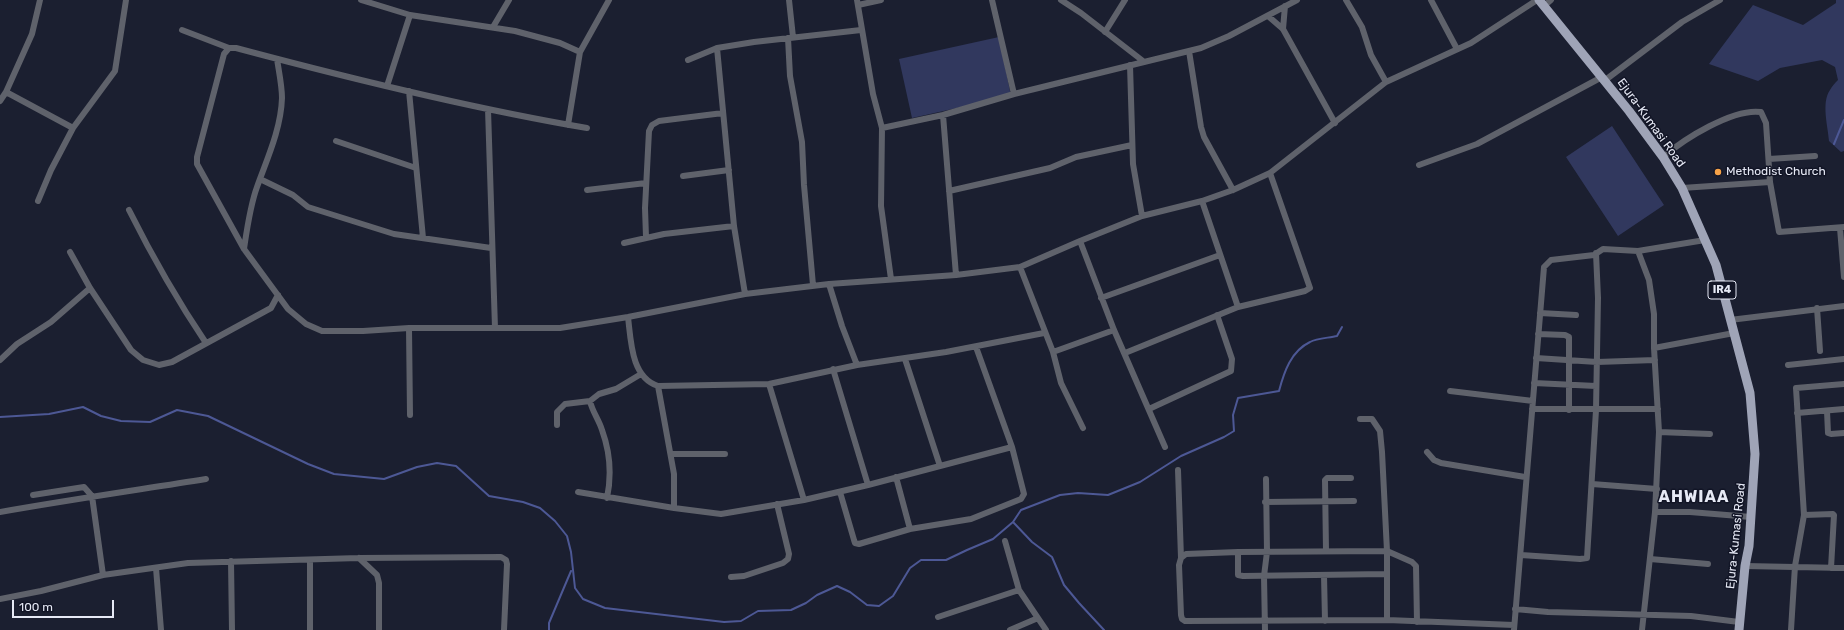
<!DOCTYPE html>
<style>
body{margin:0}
#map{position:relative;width:1844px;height:630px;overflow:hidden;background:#1b1f30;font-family:Rubik,sans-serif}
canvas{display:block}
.scale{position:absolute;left:12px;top:600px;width:102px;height:18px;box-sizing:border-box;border:2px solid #e6e9f5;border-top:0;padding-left:5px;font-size:12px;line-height:14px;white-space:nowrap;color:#e6e9f5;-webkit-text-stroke:3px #121526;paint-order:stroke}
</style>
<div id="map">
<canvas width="1844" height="630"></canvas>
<div class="scale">100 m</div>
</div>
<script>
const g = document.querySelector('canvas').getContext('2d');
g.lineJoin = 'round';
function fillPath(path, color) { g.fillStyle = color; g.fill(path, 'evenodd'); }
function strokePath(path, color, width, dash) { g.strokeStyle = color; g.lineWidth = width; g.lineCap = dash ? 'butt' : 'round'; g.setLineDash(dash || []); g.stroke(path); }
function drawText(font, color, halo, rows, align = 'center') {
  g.font = font + ' Rubik,sans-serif'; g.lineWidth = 3; g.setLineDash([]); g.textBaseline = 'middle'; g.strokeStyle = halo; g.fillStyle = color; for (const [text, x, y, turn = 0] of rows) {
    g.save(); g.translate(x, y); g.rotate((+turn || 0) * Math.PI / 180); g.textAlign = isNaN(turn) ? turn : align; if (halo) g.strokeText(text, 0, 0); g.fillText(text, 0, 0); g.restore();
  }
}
fillPath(new Path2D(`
 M 1836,0 L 1844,0 L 1844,151 L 1841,152 L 1829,141 C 1828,126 1821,103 1830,90 C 1832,86 1835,83 1838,80 L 1835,67 L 1822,60 L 1780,68 L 1758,81 L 1709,64 L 1753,5 L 1803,25 L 1836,3 Z
 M 999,37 L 1011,96 L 912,118 L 899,59 Z
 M 1612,126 L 1664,205 L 1618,236 L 1566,157 Z`), '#31385e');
strokePath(new Path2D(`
 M 1834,144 L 1844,120
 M 0,417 L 49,414 L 83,407 L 101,416 L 121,421 L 150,422 L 177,410 L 208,416 L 308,464 L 334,474 L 384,479 L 417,467 L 437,463 L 456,466 L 489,496 L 523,502 L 540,508 L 555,521 L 567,536 L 571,552 L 575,588 L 583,599 L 605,608 L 724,622 L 741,621 L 758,611 L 791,610 L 806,603 L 817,595 L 837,586 L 850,592 L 867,605 L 879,606 L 893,596 L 910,568 L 921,560 L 946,560 L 967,550 L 993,539 L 1013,522 L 1021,510 L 1060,495 L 1078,493 L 1108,495 L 1140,482 L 1181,456 L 1224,437 L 1234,431 L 1233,415 L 1238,398 L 1279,391 C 1284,372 1291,351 1310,342 C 1317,338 1329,338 1337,336 L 1342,327
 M 1013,522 L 1032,542 L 1052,557 L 1064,585 L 1079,603 L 1104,630
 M 549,630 L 549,623 L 571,571`), '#4d5895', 2);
strokePath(new Path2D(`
 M 361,0 L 410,15 L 515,31 L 560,43 L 580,52
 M 789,0 L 793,37
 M 857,0 L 873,94 L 882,128 L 881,206 L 891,279
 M 992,0 L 1014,94
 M 1061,0 L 1081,13 L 1143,61
 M 1346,0 L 1362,27 L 1371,55 L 1386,82
 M 1431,0 L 1457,49
 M 858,5 L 881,0
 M 1544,6 L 1551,0
 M 1268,16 L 1283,29 L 1335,123
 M 493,27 L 509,0
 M 1283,29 L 1285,6
 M 182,30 L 229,48
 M 1105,32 L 1125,0
 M 788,38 L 790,76 L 802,142 L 804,185 L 813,285
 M 717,48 L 734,226 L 745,294
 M 1189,51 L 1201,127 L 1204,137 L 1233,190
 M 688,60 L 717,48 L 754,42 L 861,30
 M 1130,65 L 1133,164 L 1142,216
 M 1604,81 L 1682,22 L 1720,0
 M 387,86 L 410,15
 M 409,91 L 423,238
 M 6,92 L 73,128
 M 0,101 L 6,92 L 32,34 L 40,0
 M 488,109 L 495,328
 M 943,115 L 956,275
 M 568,125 L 580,52 L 609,0
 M 587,128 C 469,108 352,79 236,48 L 229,48 L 224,54 L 197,157 L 197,164 L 244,249 L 288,309 L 306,324 L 322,331 L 363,331 L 409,328 L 560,328 L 628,317 L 745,294 L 829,284 L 956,275 L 1020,267 L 1080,241 L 1142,216 L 1202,201 L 1233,190 L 1270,173 L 1386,82 L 1471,43 L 1537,0
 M 882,128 L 943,115 L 1014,94 L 1201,48 L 1229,36 L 1297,0
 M 336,141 L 416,168
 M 1663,157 C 1684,139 1733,108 1761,112 L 1766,123 L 1770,182 L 1779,232 L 1844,227
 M 1769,159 L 1815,156
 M 1419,165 L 1477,144 L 1602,77
 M 683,176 L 729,170
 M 260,179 L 293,195 L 308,207 L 394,234 L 491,248
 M 1682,188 L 1770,182
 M 587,190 L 646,183
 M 949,191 L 1050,168 L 1076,157 L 1132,145
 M 38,201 L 51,170 L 73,128 L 115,71 L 126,0
 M 1202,201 L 1238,307
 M 129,210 C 152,256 177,300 206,343
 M 1840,228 L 1844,277
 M 646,237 L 645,208 L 649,131 L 652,125 L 659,121 L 723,113
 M 1080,241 L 1114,330 L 1165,447
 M 624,243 L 664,234 L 734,226
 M 244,249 C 247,229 250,206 257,187 C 267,159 281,129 282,98 C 282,86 279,72 277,59
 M 1638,251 L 1649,280 L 1654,314 L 1654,348 L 1659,432 L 1655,512
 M 70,252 L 90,288 L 131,350 L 143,360 L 159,365 L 172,362 L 271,308 L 278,295
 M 1020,267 L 1053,352 L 1061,383 L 1083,428
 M 829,284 L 842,326 L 857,365
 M 1101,298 L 1220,255
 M 1817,308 L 1820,351
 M 1540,313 L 1576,315
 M 628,317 C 631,341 631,377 658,386 L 769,384 L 857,365 L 946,352 L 1044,333
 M 1730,320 L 1844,306
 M 409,328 L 410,415
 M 1538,334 L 1565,335 L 1569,337 L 1569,410
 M 1654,348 L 1734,333
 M 1053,352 L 1114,330
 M 1125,353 L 1238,307 L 1305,291 L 1310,288 L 1270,173
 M 1536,358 L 1597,362 L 1655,360
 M 905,359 L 940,466
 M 0,360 L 17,344 L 51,322 L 90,288
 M 1788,365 L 1844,359
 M 833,369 L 868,485
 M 1534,383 L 1596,386
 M 769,384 L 804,500
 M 658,386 L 674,474 L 674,508
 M 1450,391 L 1533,401
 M 1149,409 L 1231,371 L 1232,359 L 1217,315
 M 1532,409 L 1658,409
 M 1827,411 L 1828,433 L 1831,434 L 1844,433
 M 1797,413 L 1844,409
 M 1360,419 L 1372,419 L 1380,431 L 1382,452 L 1387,551 L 1387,620
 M 557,425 L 557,412 L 565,404 L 590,401
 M 1659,432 L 1710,434
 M 1427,452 L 1434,460 L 1441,463 L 1525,477
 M 671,454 L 725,454
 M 1178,470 L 1181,558
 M 896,477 L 910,529
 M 1592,484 L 1657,489
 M 578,492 L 674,508 L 721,514 L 804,500 L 868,485 L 1012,447
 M 840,492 L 854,540 L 855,543 L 859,544 L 910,529 L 971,519 L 1021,499 L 1024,494 L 1012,447 L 976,347
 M 33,495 L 84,487 L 92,496 L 103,575
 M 607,498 C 612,474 610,452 602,430 C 599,420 592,411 590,401 L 599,394 L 616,389 L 641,374
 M 1265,502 L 1354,501
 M 0,512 C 68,500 137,490 206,479
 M 1804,515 L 1833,514 L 1834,515 L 1831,568
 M 1005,541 L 1019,590
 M 1326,551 L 1325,480 L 1327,478 L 1351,478
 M 1238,552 L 1238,575 L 1243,576 L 1386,574
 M 1521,555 L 1580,559 L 1587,558 L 1596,410 L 1598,298 L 1596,253
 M 359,558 L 377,575 L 379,583 L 379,630
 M 1650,559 L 1708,564
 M 231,561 L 232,630
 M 310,561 L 310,630
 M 1745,566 L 1844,568
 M 156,568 L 161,630
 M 1324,575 L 1325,621
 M 731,577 L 744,576 L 783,563 L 788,559 L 789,554 L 777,504
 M 0,599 L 41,591 L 103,575 L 188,563 L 359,558 L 501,557 L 506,560 L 507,564 L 504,630
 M 1515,609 L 1548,612 L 1691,616 L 1739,622
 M 938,617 L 1019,590 L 1046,630
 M 1417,622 L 1416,566 L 1412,562 L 1387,551 L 1238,552 L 1186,554 L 1181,558 L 1179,565 L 1181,615 L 1182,619 L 1185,621 L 1387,620 L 1514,625
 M 1010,630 L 1038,618
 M 1265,630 L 1264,576 L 1267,552 L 1266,479
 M 1514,630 C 1523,509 1533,388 1544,267 L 1551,260 L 1594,255 L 1603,249 L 1638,251 L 1705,240
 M 1642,630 L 1655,512 L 1690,512 L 1751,517
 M 1791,630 L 1795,566 L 1804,515 L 1796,388 L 1844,384`), '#5f626b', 6);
strokePath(new Path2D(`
 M 1539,0 L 1629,111 L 1663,157 L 1682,188 L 1716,265 L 1750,393 L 1755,454 L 1749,546 L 1745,566 L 1739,630`), '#9fa4b7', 9);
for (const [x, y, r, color] of [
 [1718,172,4,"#f6a248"]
]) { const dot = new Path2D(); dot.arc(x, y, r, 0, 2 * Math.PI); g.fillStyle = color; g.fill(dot); strokePath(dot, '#121526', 1.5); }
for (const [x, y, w] of [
 [1722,290,28]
]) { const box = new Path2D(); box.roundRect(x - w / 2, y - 9, w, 18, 3); g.fillStyle = '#121526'; g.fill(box); strokePath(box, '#e6e9f5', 1); }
drawText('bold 11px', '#e6e9f5', null, [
 ["IR4",1722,290]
]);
drawText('12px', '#e6e9f5', '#121526', [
 ["Ejura-Kumasi Road",1651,123,54],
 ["Ejura-Kumasi Road",1736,536,-84]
]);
drawText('12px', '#e6e9f5', '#121526', [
 ["Methodist Church",1726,172]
], 'left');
g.letterSpacing = '1px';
drawText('bold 16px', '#e6e9f5', '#121526', [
 ["AHWIAA",1694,497]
]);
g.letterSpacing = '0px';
</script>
